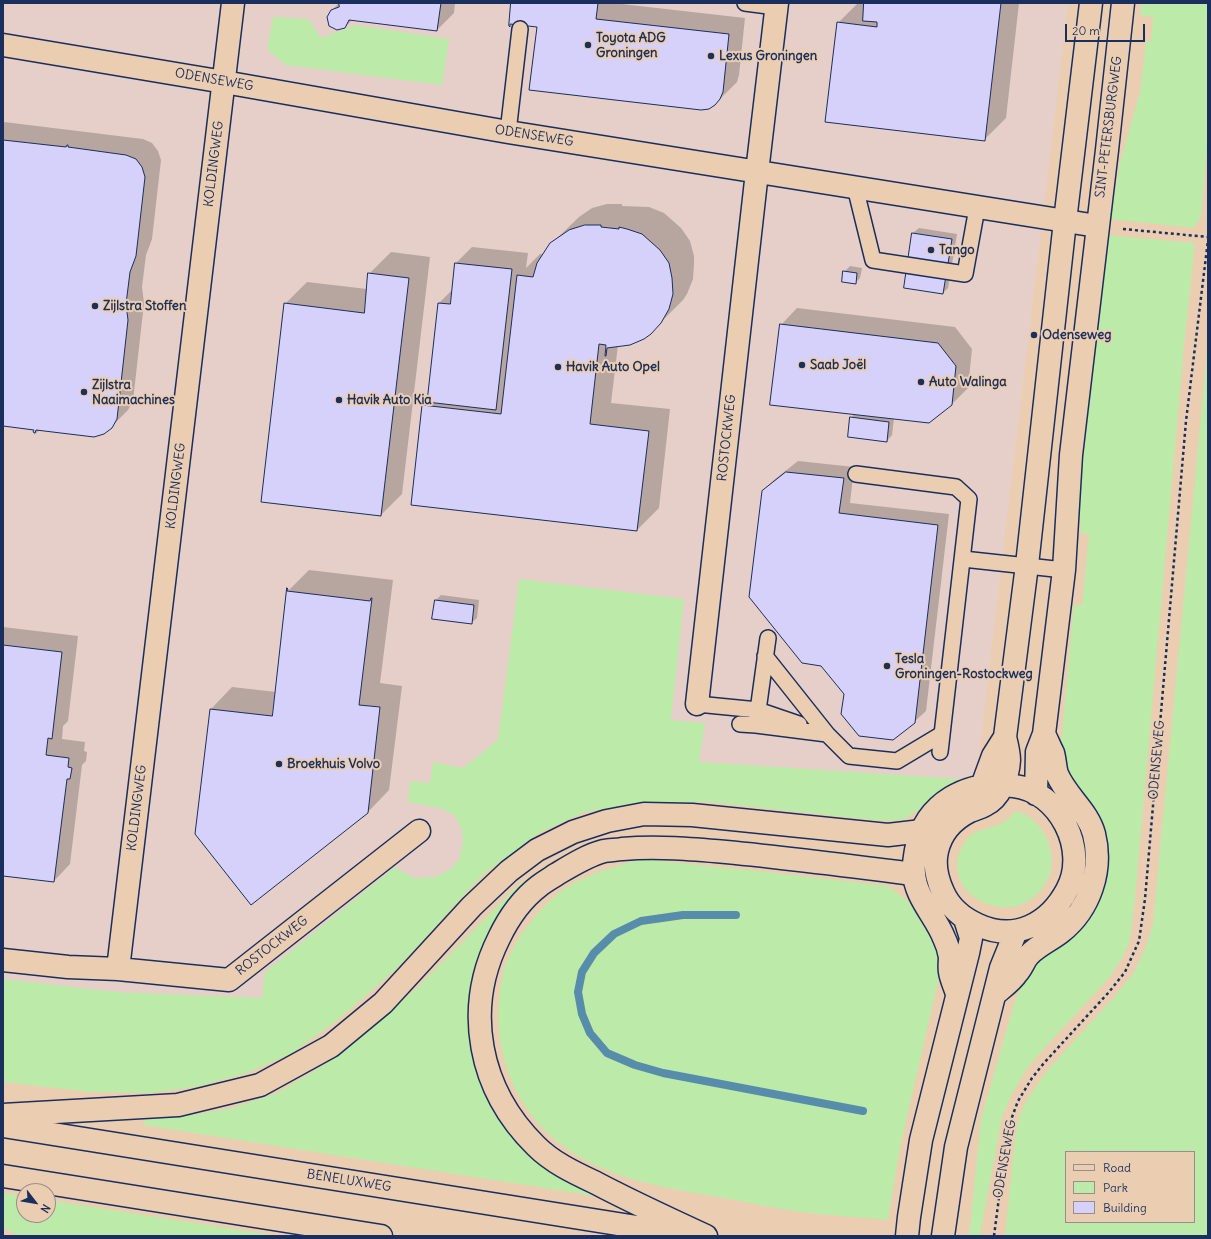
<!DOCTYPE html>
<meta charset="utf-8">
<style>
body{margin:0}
#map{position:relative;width:1211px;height:1239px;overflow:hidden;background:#ebceb2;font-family:Delius,sans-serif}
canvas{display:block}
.frame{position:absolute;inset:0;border:4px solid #1b2f5e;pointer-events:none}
.legend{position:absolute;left:1065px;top:1151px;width:130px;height:72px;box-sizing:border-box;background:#ebceb2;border:1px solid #988e90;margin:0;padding:5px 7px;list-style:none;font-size:12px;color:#1b2f5e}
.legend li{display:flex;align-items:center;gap:8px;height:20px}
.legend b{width:20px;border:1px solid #988e90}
.north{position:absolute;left:16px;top:1183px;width:40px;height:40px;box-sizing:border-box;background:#ebceb2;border:1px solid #988e90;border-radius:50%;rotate:121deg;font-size:11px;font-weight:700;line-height:16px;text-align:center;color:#1b2f5e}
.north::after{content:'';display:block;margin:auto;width:14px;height:18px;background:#1b2f5e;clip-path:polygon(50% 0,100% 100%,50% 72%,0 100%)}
.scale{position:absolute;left:1065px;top:24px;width:80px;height:18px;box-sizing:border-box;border:2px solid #1b2f5e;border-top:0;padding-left:5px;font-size:12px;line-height:14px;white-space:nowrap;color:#1b2f5e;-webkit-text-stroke:3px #ebceb2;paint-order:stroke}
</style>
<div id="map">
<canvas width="1211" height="1239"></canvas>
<div class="frame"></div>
<ul class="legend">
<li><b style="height:5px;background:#ebceb2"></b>Road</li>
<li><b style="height:11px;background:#bceaa8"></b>Park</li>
<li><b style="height:11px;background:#d6d1fa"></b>Building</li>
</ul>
<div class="north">N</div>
<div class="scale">20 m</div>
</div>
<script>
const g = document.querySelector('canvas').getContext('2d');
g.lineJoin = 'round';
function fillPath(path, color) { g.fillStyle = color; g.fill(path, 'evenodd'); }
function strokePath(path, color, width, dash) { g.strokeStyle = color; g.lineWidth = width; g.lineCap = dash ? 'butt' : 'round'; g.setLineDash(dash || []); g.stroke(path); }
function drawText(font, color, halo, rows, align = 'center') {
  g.font = font + ' Delius,sans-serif'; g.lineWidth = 4; g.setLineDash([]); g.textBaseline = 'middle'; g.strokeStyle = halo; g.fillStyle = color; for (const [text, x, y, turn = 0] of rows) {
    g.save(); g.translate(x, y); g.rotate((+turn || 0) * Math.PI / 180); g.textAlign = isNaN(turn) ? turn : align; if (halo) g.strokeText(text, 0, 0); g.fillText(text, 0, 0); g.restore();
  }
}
fillPath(new Path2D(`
 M 3,3 L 1068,3 L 976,780 L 939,796 L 655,781 L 562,805 L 481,860 L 354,990 L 3,1046 Z`), '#e5cfc8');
fillPath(new Path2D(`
 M 1141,3 L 1208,3 L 1208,137 L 1201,217 L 1193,228 L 1110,219 L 1120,163 L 1140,92 L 1146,41 L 1151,41 L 1153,17 L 1141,16 Z
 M 273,17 L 308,19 L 321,38 L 356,25 L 449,39 L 442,85 L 286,65 L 267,49 Z
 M 1107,235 L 1195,243 L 1184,346 L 1135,898 L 1130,940 L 1122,958 L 1107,980 L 1039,1054 L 1025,1071 L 1012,1094 L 1002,1117 L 980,1236 L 969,1236 L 981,1119 L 1015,1001 L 1024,979 L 1032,967 L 1045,956 L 1068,940 L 1090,917 L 1097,905 L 1104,886 L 1107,865 L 1078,788 L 1066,770 L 1061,745 L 1074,604 L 1082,606 L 1089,535 L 1081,533 L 1078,495 Z
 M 1208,342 L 1208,1236 L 1005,1236 L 1015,1138 L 1019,1117 L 1028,1098 L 1046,1072 L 1115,996 L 1133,974 L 1146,947 L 1153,924 ZM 1066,1152 L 1194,1152 L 1194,1222 L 1066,1222 Z
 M 519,579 L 684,599 L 671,720 L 705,723 L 699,762 L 962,779 L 947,785 L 929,803 L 905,819 L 893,821 L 874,820 L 708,802 L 637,803 L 585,812 L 539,833 L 485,873 L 458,901 L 427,936 L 394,971 L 334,1023 L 290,1054 L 247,1073 L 200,1086 L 152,1093 L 90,1092 L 3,1082 L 3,979 L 117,992 L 262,998 L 265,972 L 395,867 L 414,878 L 435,877 L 451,869 L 459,859 L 463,844 L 462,830 L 455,816 L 443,809 L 408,802 L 410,781 L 430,783 L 433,762 L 463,768 L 498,740 Z
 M 1016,811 C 1031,814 1045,830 1049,844 C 1054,861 1052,877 1041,890 C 1006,933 933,888 965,842 C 974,828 990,830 1002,823 C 1008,820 1012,815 1016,811 Z
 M 641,859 L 757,871 L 887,886 C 896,892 905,898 911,905 C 919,914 939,945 941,956 C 943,962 940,971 939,977 L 900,1147 L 888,1220 C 859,1217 830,1216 801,1212 C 772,1208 742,1201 713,1196 C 671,1189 629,1182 591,1163 C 528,1132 494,1071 499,1001 C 500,987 502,971 508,959 C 518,935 536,913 555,896 C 580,875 611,868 641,859 Z
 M 523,881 L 526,886 L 500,920 L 474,976 L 470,1022 L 494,1105 L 608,1198 L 143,1125 L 145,1120 L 191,1115 L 232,1108 L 279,1092 L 327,1063 L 362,1037 L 419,986 L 510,893 Z
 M 3,1193 L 24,1196 L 24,1215 L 48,1215 L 48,1200 L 278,1236 L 19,1236 L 3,1227 Z`), '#bceaa8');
fillPath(new Path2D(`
 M 339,3 L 455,3 L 454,13 L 437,30 L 352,20 L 345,27 L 332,10 Z
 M 512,3 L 613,3 L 745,18 L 739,75 L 737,82 L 715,104 L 538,26 Z
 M 858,3 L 1019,3 L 1006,118 L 984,140 L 838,23 Z
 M 4,122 L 143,139 L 152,143 L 158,151 L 161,160 L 152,239 L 146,255 L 142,287 L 144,303 L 133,401 L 128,410 L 111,427 L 40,430 L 34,435 L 35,429 L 3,426 L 3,123 Z
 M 607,204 L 622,204 L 622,206 L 649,207 L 664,213 L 681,228 L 690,241 L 694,256 L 694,264 L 693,279 L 687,294 L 683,300 L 661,322 L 618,345 L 611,403 L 670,409 L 659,508 L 637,530 L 412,504 L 423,405 L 428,401 L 439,303 L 453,289 L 456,263 L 472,247 L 528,253 L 526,268 L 540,254 L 543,254 L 551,244 L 579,217 L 592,208 Z
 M 919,228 L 957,234 L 948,288 L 943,293 L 913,233 Z
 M 391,252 L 430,257 L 402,494 L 381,515 L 285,304 L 307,282 L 367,289 L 369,274 Z
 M 850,266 L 862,268 L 860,278 L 855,283 L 844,272 Z
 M 797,308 L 955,327 L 972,349 L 968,388 L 951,405 L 894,418 L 892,435 L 887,441 L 851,418 L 855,413 L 781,325 Z
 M 798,461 L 854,467 L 850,503 L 949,514 L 926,711 L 914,722 L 845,694 L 763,491 L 774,480 Z
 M 309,570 L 393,580 L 380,683 L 402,686 L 389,790 L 368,812 L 196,834 L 211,709 L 232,687 L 276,692 L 287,592 Z
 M 441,595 L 479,600 L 477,618 L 471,623 L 436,600 Z
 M 3,627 L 78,636 L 68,721 L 63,726 L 62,739 L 85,742 L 84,751 L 87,752 L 86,761 L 82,765 L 70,864 L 54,881 L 3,875 Z`), '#0003');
strokePath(new Path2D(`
 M 736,915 L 683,915 L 641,921 L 614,934 L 594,953 L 582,972 L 578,992 L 582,1014 L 590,1033 L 607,1053 L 635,1065 L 663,1073 L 863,1111`), '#578dab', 8);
const building = new Path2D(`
 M 339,3 L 441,3 L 437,31 L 349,20 L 345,28 L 337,30 L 329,26 L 327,17 L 331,10 L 339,7 Z
 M 511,3 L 598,3 L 596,19 L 729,34 L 723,92 L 720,99 L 715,105 L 709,109 L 701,110 L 529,90 L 537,27 L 510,24 L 510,27 L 509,26 Z
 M 864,3 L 1001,3 L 985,141 L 825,122 L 837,22 L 877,27 L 877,22 L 863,21 Z
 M 3,140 L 66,147 L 67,145 L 68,145 L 68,147 L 126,155 L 136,159 L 142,167 L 145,177 L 136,256 L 130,272 L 126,304 L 128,320 L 117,419 L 112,428 L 104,434 L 94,437 L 36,430 L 35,433 L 33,432 L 34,430 L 3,426 Z
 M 585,225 L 601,225 L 601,227 L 619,229 L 619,227 L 627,229 L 642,234 L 660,250 L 669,263 L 672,278 L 673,294 L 669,309 L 661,323 L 651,334 L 644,339 L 630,345 L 607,348 L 606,356 L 605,356 L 606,345 L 599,344 L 590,424 L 649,431 L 637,531 L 411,505 L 422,405 L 501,414 L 517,275 L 533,277 L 537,263 L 550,243 L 569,230 Z
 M 912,233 L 952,239 L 943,294 L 904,288 Z
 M 455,263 L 512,269 L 496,410 L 427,402 L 438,303 L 450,304 Z
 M 843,271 L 857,273 L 856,284 L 842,282 Z
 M 368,273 L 409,278 L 381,516 L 261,502 L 284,303 L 364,313 Z
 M 780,324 L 938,343 L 956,366 L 952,405 L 929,423 L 770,405 Z
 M 850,417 L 889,422 L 887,442 L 848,437 Z
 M 786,472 L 844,478 L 839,513 L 938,525 L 915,723 L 893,740 L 859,736 L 841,714 L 844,694 L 821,666 L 802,663 L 749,597 L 762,491 Z
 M 287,588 L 288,589 L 287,591 L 370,601 L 371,598 L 372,598 L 359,705 L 380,707 L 368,813 L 251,905 L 195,834 L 210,709 L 272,716 Z
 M 435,600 L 474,605 L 472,624 L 432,619 Z
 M 3,645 L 62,652 L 52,739 L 48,738 L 46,755 L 69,758 L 68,767 L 72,768 L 70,779 L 67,779 L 54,882 L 3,876 Z`);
fillPath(building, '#d6d1fa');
strokePath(building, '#1b2f5e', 1);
const lane = new Path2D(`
 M 745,3 L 776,7
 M 508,132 L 520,29
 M 855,187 L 873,260 L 965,274 L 977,208
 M 856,474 L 956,487 L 969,499 L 940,752
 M 963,559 L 1064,570
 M 768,638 L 756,725 L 827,734 L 849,756 L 897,761 L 942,734
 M 765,656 L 827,734
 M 697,704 L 758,710 L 799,724
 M 740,724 L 756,725`);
const street = new Path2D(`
 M 3,45 L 224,82 L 508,132 L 1097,226
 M 697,704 L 757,172 L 777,3
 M 3,960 L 68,967 L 118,969 L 229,980 L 419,831
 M 118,969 L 233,3`);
const secondary = new Path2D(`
 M 982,786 L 993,756 L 1005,737
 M 1036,794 L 1037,752 L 1044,734 L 1064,570 L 1071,455 L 1107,150 L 1123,3
 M 957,994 C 955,987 951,979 950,972 C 949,967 950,962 950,957 C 949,951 947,944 944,938 C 936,917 915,897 914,873 C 913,865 915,857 916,850 C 925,802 968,780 1014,786 C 1059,791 1089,850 1067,890 C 1049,924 1015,942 978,925 C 962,918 950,908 943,892 C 937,879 934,864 937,851 C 941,833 954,819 970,811 C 975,809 980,808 985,805 C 1000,798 1008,777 1009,760 C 1009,753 1007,745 1005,737 L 1027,565 L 1065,221 L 1091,3
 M 995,994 C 1002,988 1012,981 1017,973 C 1022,968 1024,960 1029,955 C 1037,946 1051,940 1061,932 C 1090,909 1103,870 1094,834 C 1088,811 1066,796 1057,774 C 1055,768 1055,760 1053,753 C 1050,747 1047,740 1044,734
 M 907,1236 L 909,1217 L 921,1140 L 968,953 L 971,938 L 965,919
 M 943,1236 L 956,1147 L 1001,968 L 1016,931`);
const highway = new Path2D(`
 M 3,1115 L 178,1105 L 260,1085 L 331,1046 L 383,1003 L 472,906 L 509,871 L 537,850 L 573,832 L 607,821 L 644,814 L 692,815 L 888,835 L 922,831
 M 3,1126 L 687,1235
 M 3,1176 L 381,1236
 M 706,1236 C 669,1219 632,1202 596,1183 C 575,1173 553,1163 536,1146 C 479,1090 463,1010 499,938 C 508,919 522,899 539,886 C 544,882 551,878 557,874 C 572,865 588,855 604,851 C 610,850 616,850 622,849 C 657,846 692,849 726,852 C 789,858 851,866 913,874`);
strokePath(lane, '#1b2f5e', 18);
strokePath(street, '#1b2f5e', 25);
strokePath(secondary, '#1b2f5e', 25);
strokePath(highway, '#1b2f5e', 25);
strokePath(new Path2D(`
 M 1123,229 L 1208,237
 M 994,1236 L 1008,1128 L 1018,1101 L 1032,1078 L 1044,1063 L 1109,992 L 1125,972 L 1139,941 L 1145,899 L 1186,421 L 1208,240`), '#1b2f5e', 2.5, [3, 3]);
strokePath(lane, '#ebceb2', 15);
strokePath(street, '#ebceb2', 22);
strokePath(secondary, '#ebceb2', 22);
strokePath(highway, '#ebceb2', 22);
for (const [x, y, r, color] of [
 [588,45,4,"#1b2f5e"],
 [711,56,4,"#1b2f5e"],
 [931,250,4,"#1b2f5e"],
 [95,306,4,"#1b2f5e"],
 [1034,335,4,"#1b2f5e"],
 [802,365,4,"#1b2f5e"],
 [558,367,4,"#1b2f5e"],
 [921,382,4,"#1b2f5e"],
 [84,392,4,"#1b2f5e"],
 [339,400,4,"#1b2f5e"],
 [887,666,4,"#1b2f5e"],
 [279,764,4,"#1b2f5e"]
]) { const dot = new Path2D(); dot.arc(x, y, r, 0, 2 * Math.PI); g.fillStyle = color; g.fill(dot); strokePath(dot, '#ebceb2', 1.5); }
drawText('bold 13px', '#1b2f5e', '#ebceb2', [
 ["Toyota ADG",596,38],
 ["Groningen",596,53],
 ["Lexus Groningen",719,56],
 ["Tango",939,250],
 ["Zijlstra Stoffen",103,306],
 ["Odenseweg",1042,335],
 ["Saab Joël",810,365],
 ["Havik Auto Opel",566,367],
 ["Auto Walinga",929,382],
 ["Zijlstra",92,385],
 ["Naaimachines",92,400],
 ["Havik Auto Kia",347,400],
 ["Tesla",895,659],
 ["Groningen-Rostockweg",895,674],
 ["Broekhuis Volvo",287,764]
], 'left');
drawText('13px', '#1b2f5e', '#ebceb2', [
 ["ODENSEWEG",214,80,10],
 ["SINT-PETERSBURGWEG",1109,127,-83],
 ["ODENSEWEG",534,136,9],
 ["KOLDINGWEG",214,164,-83],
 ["ROSTOCKWEG",727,438,-84],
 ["KOLDINGWEG",176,486,-83],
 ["ODENSEWEG",1157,760,-85],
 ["KOLDINGWEG",137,808,-83],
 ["ROSTOCKWEG",272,946,-38],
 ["ODENSEWEG",1005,1159,-80],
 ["BENELUXWEG",349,1181,9]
]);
</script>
